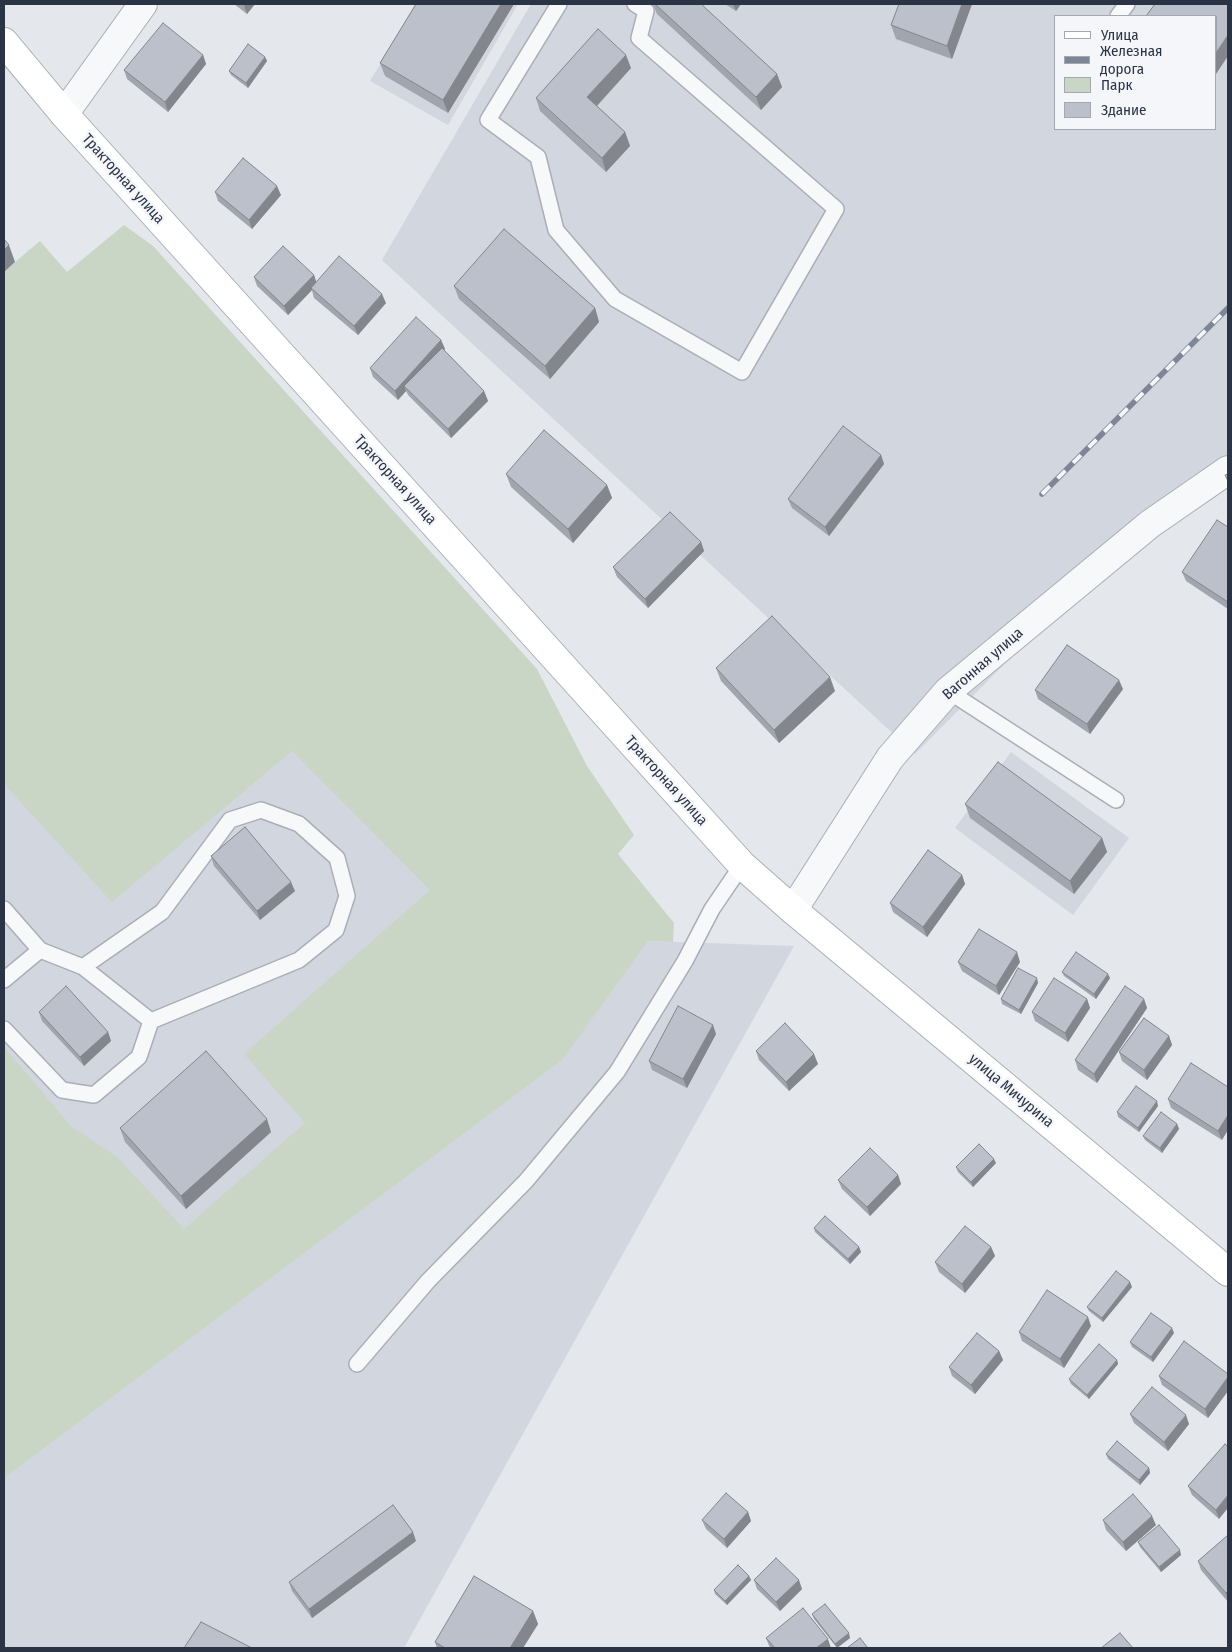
<!DOCTYPE html>
<meta charset="utf-8">
<style>
body{margin:0}
#map{position:relative;width:1232px;height:1652px;overflow:hidden;background:#e4e7ec;font-family:"Fira Sans Condensed",sans-serif}
canvas{display:block}
.frame{position:absolute;inset:0;border:5px solid #2b3445;pointer-events:none}
.legend{position:absolute;left:1054px;top:15px;width:162px;height:115px;box-sizing:border-box;background:#f4f6f9;border:1px solid #a4a8b1;margin:0;padding:6px 9px;list-style:none;font-size:15px;color:#2b3445}
.legend li{display:flex;align-items:center;gap:10px;height:25px}
.legend b{width:25px;border:1px solid #a4a8b1}
</style>
<div id="map">
<canvas width="1232" height="1652"></canvas>
<div class="frame"></div>
<ul class="legend">
<li><b style="height:6px;background:#fff"></b>Улица</li>
<li><b style="height:6px;background:#7d8696"></b>Железная дорога</li>
<li><b style="height:14px;background:#c9d6c5"></b>Парк</li>
<li><b style="height:14px;background:#bbc0ca"></b>Здание</li>
</ul>
</div>
<script>
const context = document.querySelector('canvas').getContext('2d');
context.lineJoin = 'round';
function fillPath(path, color) { context.fillStyle = color; context.fill(path, 'evenodd'); }
const shape = rows => new Path2D(rows.map(r => 'M' + r).join(''));
function strokePath(path, color, width, dash) { context.strokeStyle = color; context.lineWidth = width; context.lineCap = dash ? 'butt' : 'round'; context.setLineDash(dash || []); context.stroke(path); }
function drawText(font, color, halo, rows, align = 'center') {
  context.font = font + ' "Fira Sans Condensed",sans-serif'; context.lineWidth = 5; context.setLineDash([]); context.textBaseline = 'middle'; context.strokeStyle = halo; context.fillStyle = color; for (const [text, x, y, turn = 0] of rows) {
    context.save(); context.translate(x, y); context.rotate((+turn || 0) * Math.PI / 180); context.textAlign = isNaN(turn) ? turn : align; if (halo) context.strokeText(text, 0, 0); context.fillText(text, 0, 0); context.restore();
  }
}
fillPath(shape([
 [416,4,518,4,448,125,370,81],
 [531,4,1228,4,1228,465,1150,518,915,754,382,260],
 [1056,16,1216,16,1216,129,1056,129],
 [30,249,648,941,794,946,404,1648,4,1648,4,272],
 [1011,752,1129,838,1073,915,955,828]
]), '#d2d6de');
fillPath(shape([
 [124,225,153,246,537,669,587,766,634,835,618,854,674,923,673,942,648,941,562,1060,4,1478,4,1047,71,1126,117,1157,184,1229,305,1123,244,1054,430,890,292,751,112,902,4,784,4,272,40,241,67,272]
]), '#c9d6c5');
const lane = shape([
 [559,4,488,120,538,157,556,230,615,299,742,372,836,209,639,38,646,11,635,4],
 [1118,16,1127,4],
 [948,691,1116,800],
 [4,909,40,950],
 [83,967,151,1021],
 [4,980,40,950,83,967,162,912,230,820,261,810,299,824,337,858,347,896,336,930,299,960,151,1021,139,1057,94,1095,62,1090,4,1029],
 [357,1364,428,1281,526,1181,617,1072,685,961,712,909,742,865]
]);
const street = shape([
 [64,114,143,4],
 [793,910,890,758,948,691,1150,524,1228,470]
]);
const secondary = shape([
 [4,42,64,114,742,865,793,910,1228,1272]
]);
strokePath(lane, '#a9aeb7', 18);
strokePath(street, '#a9aeb7', 30);
strokePath(secondary, '#a9aeb7', 30);
strokePath(lane, '#f7f8fa', 15);
strokePath(street, '#f7f8fa', 28);
strokePath(secondary, '#fff', 28);
const rail = shape([
 [1042,494,1228,308]
]);
strokePath(rail, '#7d8696', 5.5);
strokePath(rail, '#f4f6f9', 4, [11]);
fillPath(shape([
 [234,4,255,4,247,14],
 [416,4,514,4,448,113,385,76,380,63],
 [653,4,701,4,782,87,761,110,657,14],
 [725,4,741,4,736,11],
 [972,4,952,59,896,39,891,25],
 [203,55,206,64,168,112,127,79,124,70],
 [265,57,267,61,248,88,231,75,229,71],
 [631,68,597,106,625,132,630,146,606,172,540,111,536,98],
 [215,192,281,195,252,229,218,201],
 [314,275,316,282,386,303,358,335,314,298,312,290,288,315,257,286,254,277],
 [454,286,595,308,599,322,550,379,459,299],
 [441,340,445,349,444,350,484,391,488,401,451,438,408,395,406,391,398,400,373,377,370,368],
 [881,455,884,464,829,536,792,508,788,499],
 [506,474,607,485,612,498,573,543,511,487],
 [1228,527,1228,609,1186,581,1182,572],
 [701,542,704,551,648,608,617,577,613,567],
 [716,668,835,691,779,743,721,681],
 [1123,689,1090,734,1038,699,1035,690],
 [965,804,1102,838,1107,852,1074,894,970,818],
 [211,856,295,891,260,920,214,866],
 [962,875,965,884,927,937,893,912,890,903],
 [958,962,1020,962,999,995,962,971],
 [1062,972,1110,978,1096,999,1064,976],
 [1038,983,1021,1014,1002,1004,1001,999],
 [1087,999,1090,1008,1068,1042,1035,1021,1032,1012],
 [1144,999,1147,1008,1097,1083,1078,1070,1075,1060],
 [39,1012,108,1032,111,1041,84,1066,42,1021],
 [716,1034,687,1088,652,1070,649,1061],
 [1169,1036,1172,1045,1147,1080,1122,1061,1119,1052],
 [756,1051,818,1064,789,1091,759,1060],
 [1228,1087,1222,1140,1171,1108,1168,1099],
 [1158,1106,1139,1132,1118,1117,1117,1112],
 [1177,1124,1179,1129,1162,1153,1145,1140,1143,1136],
 [120,1128,271,1132,186,1209,125,1142],
 [996,1163,973,1187,958,1172,956,1167],
 [898,1175,901,1184,870,1216,842,1189,838,1180],
 [814,1228,859,1247,861,1252,850,1264,815,1232],
 [991,1247,995,1256,965,1293,939,1272,935,1262],
 [1132,1287,1103,1322,1089,1311,1087,1307],
 [1091,1326,1064,1368,1022,1341,1019,1332],
 [1174,1333,1153,1362,1132,1347,1130,1342],
 [999,1351,1003,1360,975,1394,952,1376,949,1367],
 [1117,1360,1118,1364,1089,1399,1071,1384,1069,1379],
 [1228,1374,1228,1391,1208,1418,1162,1385,1159,1376],
 [1130,1414,1189,1424,1168,1451,1134,1423],
 [1225,1444,1219,1519,1192,1495,1188,1486],
 [1106,1454,1149,1468,1150,1473,1140,1485,1108,1459],
 [748,1512,751,1521,727,1548,706,1529,702,1520],
 [1103,1520,1156,1525,1126,1551,1106,1530],
 [1228,1535,1228,1602,1201,1570,1198,1561],
 [416,1541,312,1618,292,1591,289,1582],
 [1138,1542,1181,1555,1161,1572,1140,1547],
 [749,1576,751,1580,727,1605,715,1594,714,1590],
 [754,1580,802,1589,780,1611,757,1589],
 [533,1611,538,1624,523,1648,437,1648,435,1642],
 [812,1614,850,1638,837,1648,814,1619],
 [766,1638,831,1648,770,1648]
]), '#a1a5ae');
fillPath(shape([
 [245,4,255,4,247,14,244,5],
 [501,4,514,4,448,113,443,100],
 [733,4,741,4,736,11],
 [962,4,972,4,952,59,947,46],
 [1228,35,1228,56,1216,74,1216,53],
 [203,55,206,64,168,112,165,102],
 [626,55,631,68,592,111,587,97],
 [265,57,267,61,248,88,246,83],
 [777,74,782,87,761,110,756,97],
 [625,132,630,146,606,172,602,158],
 [277,186,281,195,252,229,249,220],
 [9,245,15,262,4,272,4,250],
 [314,275,317,284,311,288,312,290,288,315,284,306],
 [382,294,386,303,358,335,354,326],
 [595,308,599,322,550,379,545,366],
 [441,340,445,349,408,389,404,386,406,391,398,400,395,391],
 [484,391,488,401,451,438,448,429],
 [881,455,884,464,829,536,825,527],
 [607,485,612,498,573,543,568,529],
 [701,542,704,551,648,608,645,599],
 [830,677,835,691,779,743,774,730],
 [1119,680,1123,689,1090,734,1087,724],
 [1102,838,1107,852,1074,894,1070,881],
 [962,875,965,884,927,937,923,927],
 [291,882,295,891,260,920,257,911],
 [1017,952,1020,962,999,995,996,986],
 [1108,974,1110,978,1096,999,1094,994],
 [1037,978,1038,983,1021,1014,1019,1010],
 [1087,999,1090,1008,1068,1042,1065,1033],
 [1144,999,1147,1008,1097,1083,1094,1074],
 [713,1025,716,1034,687,1088,683,1079],
 [108,1032,111,1041,84,1066,80,1057],
 [1169,1036,1172,1045,1147,1080,1144,1070],
 [814,1054,818,1064,789,1091,786,1082],
 [1157,1101,1158,1106,1139,1132,1138,1128],
 [1228,1115,1228,1130,1222,1140,1218,1131],
 [267,1119,271,1132,186,1209,181,1196],
 [1177,1124,1179,1129,1162,1153,1160,1148],
 [994,1159,996,1163,973,1187,971,1182],
 [898,1175,901,1184,870,1216,867,1207],
 [859,1247,861,1252,850,1264,848,1259],
 [991,1247,995,1256,965,1293,962,1284],
 [1130,1282,1132,1287,1103,1322,1102,1318],
 [1088,1317,1091,1326,1064,1368,1060,1359],
 [1172,1328,1174,1333,1153,1362,1151,1357],
 [999,1351,1003,1360,975,1394,971,1385],
 [1117,1360,1118,1364,1089,1399,1087,1395],
 [1228,1377,1228,1391,1208,1418,1205,1409],
 [1186,1415,1189,1424,1168,1451,1164,1442],
 [1149,1468,1150,1473,1140,1485,1139,1480],
 [1228,1495,1228,1508,1219,1519,1216,1510],
 [748,1512,751,1521,727,1548,724,1539],
 [1152,1516,1156,1525,1126,1551,1123,1542],
 [413,1532,416,1541,312,1618,309,1609],
 [1180,1550,1181,1555,1161,1572,1159,1567],
 [749,1576,751,1580,727,1605,725,1601],
 [799,1580,802,1589,780,1611,776,1602],
 [1228,1591,1228,1601,1226,1593],
 [533,1611,538,1624,523,1648,510,1648],
 [849,1633,850,1638,837,1648,835,1644],
 [828,1639,831,1648,816,1648]
]), '#83868d');
const building = shape([
 [416,4,501,4,443,100,380,63,416,4],
 [655,4,701,4,777,74,756,97,655,4],
 [899,4,962,4,947,46,891,25,899,4],
 [1155,4,1228,4,1228,35,1216,53,1216,16,1146,16,1155,4],
 [163,23,203,55,165,102,124,70,163,23],
 [598,29,626,55,587,97,625,132,602,158,536,98,598,29],
 [248,44,265,57,246,83,229,71,248,44],
 [243,158,277,186,249,220,215,192,243,158],
 [504,229,595,308,545,366,454,286,504,229],
 [4,239,9,245,4,250,4,239],
 [283,246,314,275,284,306,254,277,283,246],
 [339,256,382,294,354,326,311,288,339,256],
 [416,317,441,340,395,391,370,368,416,317],
 [442,348,484,391,448,429,404,386,442,348],
 [843,426,881,455,825,527,788,499,843,426],
 [544,430,607,485,568,529,506,474,544,430],
 [1228,474,1228,481,1225,475,1228,474],
 [670,512,701,542,645,599,613,567,670,512],
 [1217,520,1228,527,1228,602,1182,572,1217,520],
 [772,616,830,677,774,730,716,668,772,616],
 [1067,645,1119,680,1087,724,1035,690,1067,645],
 [998,762,1102,838,1070,881,965,804,998,762],
 [245,827,291,882,257,911,211,856,245,827],
 [928,850,962,875,923,927,890,903,928,850],
 [979,929,1017,952,996,986,958,962,979,929],
 [1076,952,1108,974,1094,994,1062,972,1076,952],
 [1018,968,1037,978,1019,1010,1001,999,1018,968],
 [1054,978,1087,999,1065,1033,1032,1012,1054,978],
 [66,986,108,1032,80,1057,39,1012,66,986],
 [1125,986,1144,999,1094,1074,1075,1060,1125,986],
 [678,1006,713,1025,683,1079,649,1061,678,1006],
 [1144,1018,1169,1036,1144,1070,1119,1052,1144,1018],
 [785,1023,814,1054,786,1082,756,1051,785,1023],
 [206,1051,267,1119,181,1196,120,1128,206,1051],
 [1191,1063,1228,1087,1228,1115,1218,1131,1168,1099,1191,1063],
 [1136,1086,1157,1101,1138,1128,1117,1112,1136,1086],
 [1161,1112,1177,1124,1160,1148,1143,1136,1161,1112],
 [979,1144,994,1159,971,1182,956,1167,979,1144],
 [870,1148,898,1175,867,1207,838,1180,870,1148],
 [825,1216,859,1247,848,1259,814,1228,825,1216],
 [965,1226,991,1247,962,1284,935,1262,965,1226],
 [1116,1271,1130,1282,1102,1318,1087,1307,1116,1271],
 [1047,1290,1088,1317,1060,1359,1019,1332,1047,1290],
 [1151,1313,1172,1328,1151,1357,1130,1342,1151,1313],
 [977,1333,999,1351,971,1385,949,1367,977,1333],
 [1184,1341,1228,1374,1228,1377,1205,1409,1159,1376,1184,1341],
 [1099,1344,1117,1360,1087,1395,1069,1379,1099,1344],
 [1152,1387,1186,1415,1164,1442,1130,1414,1152,1387],
 [1117,1441,1149,1468,1139,1480,1106,1454,1117,1441],
 [1225,1444,1228,1447,1228,1495,1216,1510,1188,1486,1225,1444],
 [726,1493,748,1512,724,1539,702,1520,726,1493],
 [1133,1494,1152,1516,1123,1542,1103,1520,1133,1494],
 [393,1505,413,1532,309,1609,289,1582,393,1505],
 [1159,1525,1180,1550,1159,1567,1138,1542,1159,1525],
 [1228,1535,1228,1591,1226,1593,1198,1561,1228,1535],
 [776,1558,799,1580,776,1602,754,1580,776,1558],
 [738,1565,749,1576,725,1601,714,1590,738,1565],
 [474,1576,533,1611,510,1648,445,1648,435,1642,474,1576],
 [825,1604,849,1633,835,1644,812,1614,825,1604],
 [803,1608,828,1639,816,1648,775,1648,766,1638,803,1608],
 [201,1622,252,1648,184,1648,201,1622],
 [1120,1633,1133,1648,1101,1648,1120,1633],
 [860,1638,868,1648,847,1648,860,1638]
]);
fillPath(building, '#bbc0ca');
strokePath(building, '#83868d', 1);
drawText('15px', '#2b3445', '#f4f6f9', [
 ["Тракторная улица",123,179,48],
 ["Тракторная улица",395,480,48],
 ["Вагонная улица",983,664,-41],
 ["Тракторная улица",666,781,48],
 ["улица Мичурина",1011,1091,40]
]);
</script>
